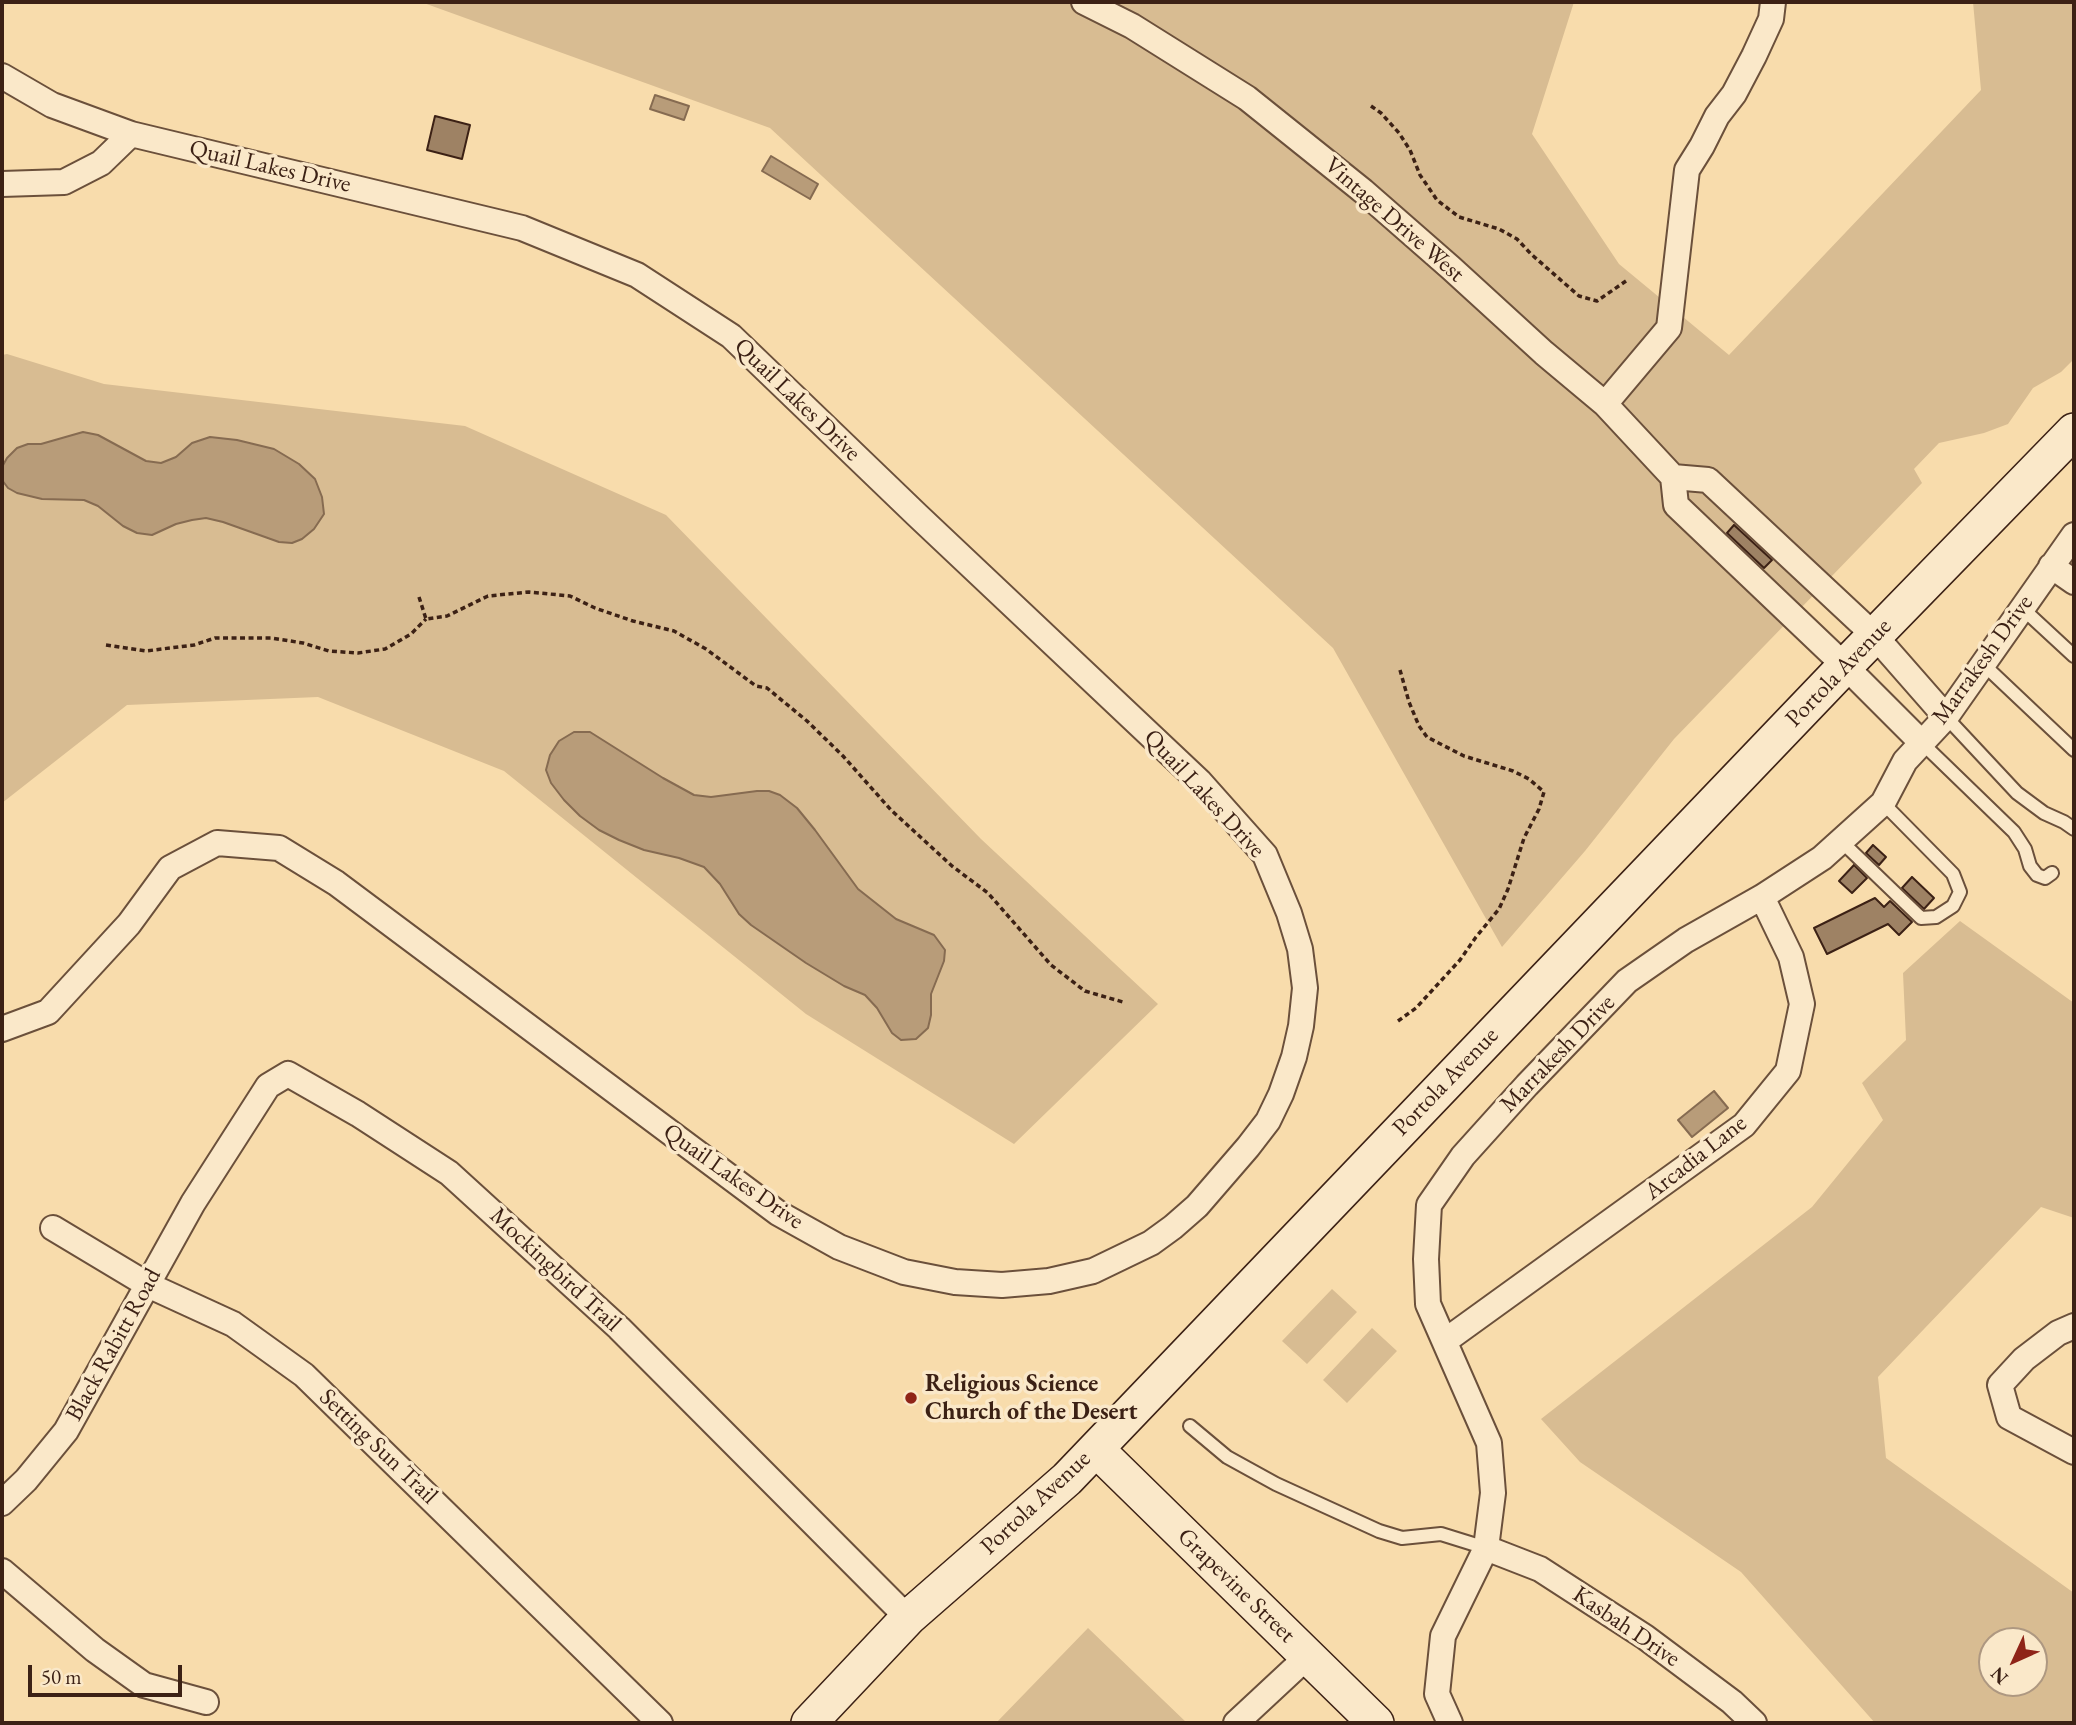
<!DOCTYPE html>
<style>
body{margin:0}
#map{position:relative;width:2076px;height:1725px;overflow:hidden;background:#f8dcac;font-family:"EB Garamond",serif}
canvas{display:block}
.frame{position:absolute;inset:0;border:4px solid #3c2115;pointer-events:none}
.north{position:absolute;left:1978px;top:1627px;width:70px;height:70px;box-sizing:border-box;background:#fae8c9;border:2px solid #ae9881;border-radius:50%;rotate:225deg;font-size:19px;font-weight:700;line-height:28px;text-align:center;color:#3c2115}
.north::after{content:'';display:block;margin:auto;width:24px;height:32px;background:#8f2418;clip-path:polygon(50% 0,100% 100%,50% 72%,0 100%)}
.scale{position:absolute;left:28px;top:1665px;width:154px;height:32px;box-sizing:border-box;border:4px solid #3c2115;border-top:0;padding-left:9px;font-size:21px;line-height:24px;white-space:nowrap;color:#3c2115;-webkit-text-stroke:5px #fae8c9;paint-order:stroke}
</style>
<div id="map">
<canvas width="2076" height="1725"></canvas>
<div class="frame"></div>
<div class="north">N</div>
<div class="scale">50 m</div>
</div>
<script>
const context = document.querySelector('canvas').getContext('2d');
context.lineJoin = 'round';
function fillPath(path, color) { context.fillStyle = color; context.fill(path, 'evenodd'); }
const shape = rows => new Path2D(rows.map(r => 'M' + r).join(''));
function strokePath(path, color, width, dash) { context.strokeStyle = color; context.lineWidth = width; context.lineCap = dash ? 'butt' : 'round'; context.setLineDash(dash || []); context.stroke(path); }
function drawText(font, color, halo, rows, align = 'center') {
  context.font = font + ' "EB Garamond",serif'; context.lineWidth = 7; context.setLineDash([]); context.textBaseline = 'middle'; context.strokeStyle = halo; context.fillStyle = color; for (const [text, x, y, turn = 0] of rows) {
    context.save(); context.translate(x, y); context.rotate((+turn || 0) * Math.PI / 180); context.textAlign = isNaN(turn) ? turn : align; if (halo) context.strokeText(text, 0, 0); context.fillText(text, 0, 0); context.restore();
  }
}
fillPath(shape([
 [421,2,1574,2,1532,134,1619,264,1729,355,1981,90,1973,2,2074,2,2074,359,2061,372,2033,388,2008,424,1984,433,1939,443,1914,469,1922,483,1674,739,1585,851,1502,947,1333,648,770,128],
 [7,354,104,384,465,426,666,515,981,839,1158,1004,1014,1144,806,1014,504,771,318,697,127,705,2,803,2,355],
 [1960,921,2074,1003,2074,1218,2041,1207,1878,1377,1886,1458,2074,1593,2074,1723,1875,1723,1741,1572,1580,1462,1541,1419,1812,1207,1883,1120,1862,1083,1906,1040,1903,973],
 [2034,1641,2034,1683,1992,1683,1992,1641],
 [1332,1289,1357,1312,1307,1364,1282,1341],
 [1372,1328,1397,1351,1347,1403,1323,1380],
 [1088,1628,1187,1723,996,1723]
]), '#d8bc92');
const water = shape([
 [655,95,689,106,684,120,650,109,655,95],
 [771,156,818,184,810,199,762,171,771,156],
 [83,432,98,435,146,461,161,463,176,457,192,443,210,437,237,440,274,449,299,464,315,479,322,497,324,514,314,529,302,539,292,543,279,542,223,522,206,518,192,520,176,524,152,535,137,533,123,526,98,506,84,500,42,499,17,493,8,488,2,480,2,467,7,458,17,448,28,444,41,444,83,432],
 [574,732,590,732,663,778,694,795,711,797,757,791,769,791,780,795,797,808,815,830,858,889,896,919,934,935,945,950,944,961,931,994,931,1015,928,1028,916,1039,901,1040,892,1033,877,1008,865,995,844,986,806,963,751,925,739,914,720,884,704,867,679,858,644,850,619,840,599,830,580,816,564,800,551,783,546,770,550,755,559,741,574,732],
 [1714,1091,1728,1108,1692,1137,1678,1120,1714,1091]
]);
fillPath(water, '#b89c79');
strokePath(water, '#866b51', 2);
const building = shape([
 [435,116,470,125,462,159,427,150,435,116],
 [1734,525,1772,560,1764,568,1727,533,1734,525],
 [1873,845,1886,857,1879,865,1866,853,1873,845],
 [1854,865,1867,878,1852,893,1839,881,1854,865],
 [1912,877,1934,898,1924,909,1902,888,1912,877],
 [1875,898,1884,907,1890,901,1912,922,1899,935,1888,924,1827,954,1814,928,1875,898]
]);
fillPath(building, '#9e8264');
strokePath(building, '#3c2115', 2);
const lane = shape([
 [2022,608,2074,656],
 [1983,664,2074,750],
 [1946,717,2017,793,2044,813,2064,822,2074,829],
 [1921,742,2014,832,2025,849,2030,866,2037,875,2045,878,2052,873],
 [1841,841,1921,918,1936,917,1953,906,1960,892,1953,874,1883,803],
 [1190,1426,1227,1457,1276,1484,1379,1531,1402,1538,1441,1534,1486,1548]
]);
const street = shape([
 [1084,2,1132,26,1247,98,1363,191,1451,268,1544,353,1605,404,1673,477,1676,505,1845,666,1921,742],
 [2,76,52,105,131,134,522,228,637,275,731,336,917,515,1200,782,1265,855,1289,913,1300,949,1305,988,1301,1026,1294,1057,1281,1094,1268,1121,1248,1147,1197,1206,1173,1227,1151,1243,1093,1271,1049,1281,1002,1285,955,1282,904,1272,839,1247,778,1213,336,883,279,848,217,843,170,868,129,924,48,1012,2,1029],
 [2,184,64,182,101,163,131,134],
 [1605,404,1669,328,1687,170,1702,146,1717,116,1734,94,1754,56,1771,19,1773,2],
 [1673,477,1708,480,1875,636,1946,717],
 [2051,566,2074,582],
 [53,1228,148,1285,233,1324,304,1375,660,1723],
 [2074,1326,2058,1333,2024,1359,2000,1385,2009,1417,2074,1452],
 [1445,1341,1744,1125,1788,1071,1802,1004,1791,957,1762,897],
 [2,1503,26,1480,66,1431,193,1203,268,1086,288,1074,358,1114,449,1173,619,1328,896,1606,909,1617],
 [1486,1548,1540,1569,1645,1637,1732,1702,1754,1723],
 [2,1571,95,1650,144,1685,206,1702],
 [1236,1723,1308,1656],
 [1450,1723,1437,1694,1443,1636,1486,1548,1493,1493,1489,1443,1428,1304,1426,1259,1429,1205,1463,1156,1527,1085,1627,981,1686,940,1762,897,1822,858,1883,803,1905,761,1946,717,2074,535]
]);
const secondary = shape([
 [1096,1449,1376,1723],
 [809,1723,909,1617,1067,1479,1845,666,2074,431]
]);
strokePath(lane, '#6b503b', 16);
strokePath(street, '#6b503b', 28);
strokePath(secondary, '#3c2115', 38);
strokePath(shape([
 [1371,106,1381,113,1399,133,1410,150,1420,175,1437,200,1459,217,1499,229,1517,239,1531,254,1579,296,1597,301,1626,281],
 [419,597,426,619,447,616,488,596,529,592,570,596,595,608,633,621,674,631,706,649,756,686,767,688,807,721,843,756,891,810,952,866,988,893,1051,965,1085,991,1123,1002],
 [106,645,146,651,194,645,215,638,271,638,303,643,329,651,358,653,385,649,411,634,426,619],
 [1398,1021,1416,1008,1460,960,1476,937,1499,909,1508,889,1524,838,1539,809,1544,792,1529,779,1513,771,1464,756,1427,737,1419,726,1409,702,1400,670]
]), '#3c2115', 3.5, [5, 3.5]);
strokePath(lane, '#fae8c9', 12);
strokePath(street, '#fae8c9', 24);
strokePath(secondary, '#fae8c9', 35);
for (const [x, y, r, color] of [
 [911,1398,7,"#8f2418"]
]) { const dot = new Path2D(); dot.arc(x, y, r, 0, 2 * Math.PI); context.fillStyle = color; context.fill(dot); strokePath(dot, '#fae8c9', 2.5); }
drawText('24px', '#3c2115', '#fae8c9', [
 ["Quail Lakes Drive",270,167,13],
 ["Vintage Drive West",1394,220,41],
 ["Quail Lakes Drive",797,400,44],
 ["Marrakesh Drive",1983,660,-54],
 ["Portola Avenue",1839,673,-46],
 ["Quail Lakes Drive",1204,794,47],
 ["Marrakesh Drive",1558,1054,-46],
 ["Portola Avenue",1446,1082,-46],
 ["Arcadia Lane",1696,1158,-38],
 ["Quail Lakes Drive",733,1177,35],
 ["Mockingbird Trail",555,1270,43],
 ["Black Rabitt Road",114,1345,-61],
 ["Setting Sun Trail",378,1447,44],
 ["Portola Avenue",1036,1503,-43],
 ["Grapevine Street",1236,1586,44],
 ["Kasbah Drive",1626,1627,34]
]);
drawText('bold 24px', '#3c2115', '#fae8c9', [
 ["Religious Science",925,1384],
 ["Church of the Desert",925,1412]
], 'left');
</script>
